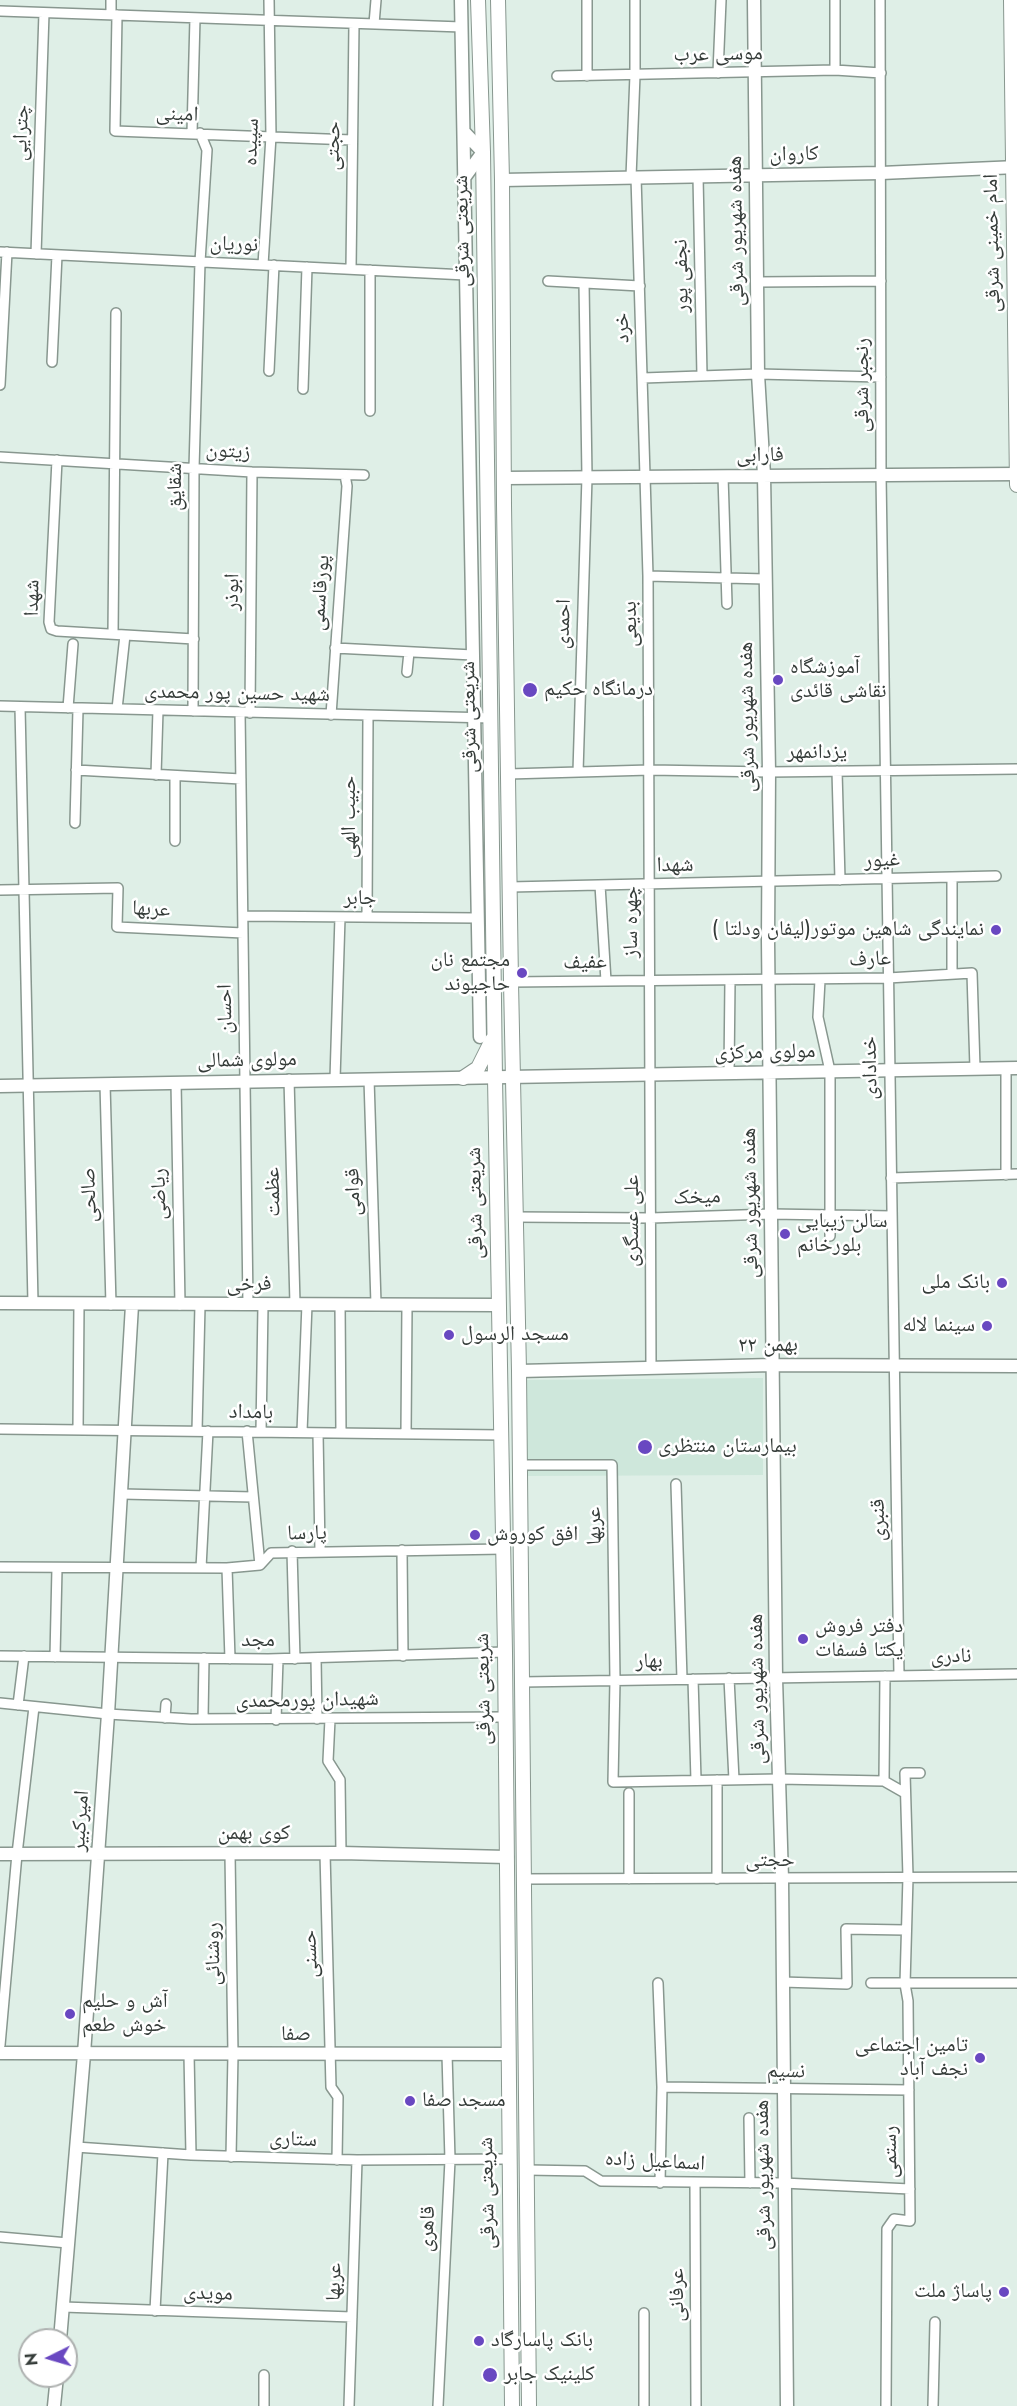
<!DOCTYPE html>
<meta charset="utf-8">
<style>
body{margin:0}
#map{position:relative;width:1017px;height:2406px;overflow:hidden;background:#dfefe7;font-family:Jost,sans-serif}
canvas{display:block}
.north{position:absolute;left:18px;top:2328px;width:60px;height:60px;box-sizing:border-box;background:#fff;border:2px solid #aeb1b0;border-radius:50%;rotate:265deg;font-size:16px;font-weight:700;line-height:24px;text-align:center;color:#353c39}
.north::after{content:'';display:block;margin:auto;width:21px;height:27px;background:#6948c1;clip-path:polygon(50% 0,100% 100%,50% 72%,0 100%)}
</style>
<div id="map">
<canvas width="1017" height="2406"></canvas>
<div class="north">N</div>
</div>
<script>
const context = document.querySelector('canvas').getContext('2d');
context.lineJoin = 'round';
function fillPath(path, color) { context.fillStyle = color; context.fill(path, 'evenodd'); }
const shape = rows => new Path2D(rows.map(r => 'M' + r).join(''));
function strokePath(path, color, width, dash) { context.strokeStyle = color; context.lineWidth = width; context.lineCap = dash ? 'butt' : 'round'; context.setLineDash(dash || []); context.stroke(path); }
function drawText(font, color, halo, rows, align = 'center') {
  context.font = font + ' Jost,"Noto Naskh Arabic",sans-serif'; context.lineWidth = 5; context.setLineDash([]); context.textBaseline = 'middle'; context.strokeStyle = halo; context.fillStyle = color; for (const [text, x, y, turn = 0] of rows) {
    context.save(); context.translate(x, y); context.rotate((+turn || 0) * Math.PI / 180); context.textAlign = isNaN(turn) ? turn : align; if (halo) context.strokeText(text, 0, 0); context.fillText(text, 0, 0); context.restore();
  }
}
fillPath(shape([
 [763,1378,763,1475,526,1476,525,1380]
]), '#cee7db');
const minor = shape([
 [111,0,111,15],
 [835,0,835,70],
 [880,0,881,475,899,1675],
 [0,11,462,27],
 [117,15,115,131,352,140],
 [374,24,376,0],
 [718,73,721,0],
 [557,76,835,70,881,73],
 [587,76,587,0],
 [192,133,195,18],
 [698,176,702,376],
 [631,177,635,75,635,0],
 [636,177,648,576,651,1368],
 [0,252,466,275],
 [36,254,44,13],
 [263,265,271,136,269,0],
 [351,269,354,24],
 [548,281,640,286],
 [757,282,881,281],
 [52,362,57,255],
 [269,371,274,265],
 [643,378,758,374,881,377],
 [0,385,7,252],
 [303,389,307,267],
 [370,411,370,270],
 [0,457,252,472,364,475],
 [57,460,49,622,51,629,57,631,194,639],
 [723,476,727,604],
 [648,576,766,579],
 [113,634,116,313],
 [335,648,473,655],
 [407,672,409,652],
 [0,706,491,718],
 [20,707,33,1303],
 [68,708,73,644],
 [117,709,125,635],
 [193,711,194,468,200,262,207,150,200,133],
 [240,712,248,1305],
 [250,713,252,472],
 [331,715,347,486,345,475],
 [76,770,241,779],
 [837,771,840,880],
 [578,772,587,477,584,283],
 [508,774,650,770,769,772,1017,769],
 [156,775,158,710],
 [75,823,78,709],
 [175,841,175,776],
 [952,877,952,974],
 [600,885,606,981],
 [510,887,996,876],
 [0,890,118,888,117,927,243,933],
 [243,916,477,918],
 [367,917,368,716],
 [820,980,818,1017,830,1071,830,1236],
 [511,982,888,978,972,973,975,1068],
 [729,1073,730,980],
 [289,1079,295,1304],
 [335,1079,340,917],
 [369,1079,376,1304],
 [176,1082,180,1305],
 [105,1084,111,1305],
 [1006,1175,1006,1068],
 [891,1178,1017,1174],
 [515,1217,651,1218,771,1214,892,1216],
 [340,1304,341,1433],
 [0,1429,501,1435],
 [78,1430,79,1304],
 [197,1431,200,1305],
 [247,1431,260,1565],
 [261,1432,263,1305],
 [302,1432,307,1304],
 [318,1433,320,1551],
 [406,1434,407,1305],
 [520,1465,612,1465,615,1680,613,1782,779,1779,884,1781,905,1793],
 [676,1484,682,1679],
 [122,1494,253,1497],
 [402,1550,403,1656],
 [292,1551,295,1659],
 [0,1567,227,1568,260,1565,271,1553,503,1549],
 [201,1568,208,1431],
 [227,1568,230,1659],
 [0,1656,268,1659,505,1652],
 [55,1657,57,1568],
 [316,1658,317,1719],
 [729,1678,734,1780],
 [693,1679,696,1780],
 [522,1682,1017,1674],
 [0,1703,108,1714,191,1719,505,1717],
 [18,1705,24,1656],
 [165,1718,166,1704],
 [203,1719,204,1658],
 [330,1719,328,1761,340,1780,341,1853],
 [276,1720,278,1659],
 [717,1780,717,1879],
 [884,1781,885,1676],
 [325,1853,331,2087,338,2097,337,2160],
 [230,1854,233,2054,231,2157],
 [523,1879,1017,1877],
 [629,1879,629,1793],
 [782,1982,847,1984,846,1929,905,1930],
 [658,1983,662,2087,660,2183],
 [871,1983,1017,1983],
 [0,2045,17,1854,34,1707],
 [189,2054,191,2155],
 [662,2087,909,2090],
 [749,2118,750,2183],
 [76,2147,191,2155,357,2160,508,2159],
 [527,2170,585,2171,601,2181,783,2183,910,2189],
 [695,2183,696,2406],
 [0,2237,68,2243],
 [63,2307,352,2317],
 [155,2311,163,2153],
 [644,2313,644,2406],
 [264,2406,264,2375],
 [349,2406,357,2160],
 [438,2406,450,2160,447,2054],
 [886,2406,887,2229,894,2219,910,2221,908,2001,905,1984,908,1877,905,1773,920,1773],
 [933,2406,935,2322]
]);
const tertiary = shape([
 [461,0,480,1037],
 [754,0,758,374,764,475,769,772,768,940,776,1678,782,1879,787,2406],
 [464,132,483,152,464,178],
 [502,180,881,173,1017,167],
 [504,478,1017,474],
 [0,1086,1017,1068],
 [0,1303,498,1305],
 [519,1371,773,1365,1017,1366],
 [0,1854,341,1853,507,1857],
 [0,2053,508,2054],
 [60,2340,84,2054,108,1714,132,1305],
 [54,2406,57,2376]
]);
const secondary = shape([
 [478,0,483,152,495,1078,505,1652,512,2406],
 [498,0,502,180,504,505,511,982,519,1371,529,2406],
 [1011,0,1017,485],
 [463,1078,478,1068,492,1040]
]);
strokePath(minor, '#88978f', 12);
strokePath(tertiary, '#88978f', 15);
strokePath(secondary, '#88978f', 16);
strokePath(minor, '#fff', 9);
strokePath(tertiary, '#fff', 12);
strokePath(secondary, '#fff', 14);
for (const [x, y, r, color] of [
 [778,680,6,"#6948c1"],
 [530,690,8,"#6948c1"],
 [996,930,6,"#6948c1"],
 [522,973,6,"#6948c1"],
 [785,1234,6,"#6948c1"],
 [1002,1283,6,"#6948c1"],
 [987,1326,6,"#6948c1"],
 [449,1335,6,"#6948c1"],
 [645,1447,8,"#6948c1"],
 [475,1535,6,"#6948c1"],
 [803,1639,6,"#6948c1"],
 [70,2014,6,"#6948c1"],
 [980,2058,6,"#6948c1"],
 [410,2101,6,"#6948c1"],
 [1004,2292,6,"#6948c1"],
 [479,2341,6,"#6948c1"],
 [490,2375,8,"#6948c1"]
]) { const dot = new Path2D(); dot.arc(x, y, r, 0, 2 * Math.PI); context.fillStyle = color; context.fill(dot); strokePath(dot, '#fff', 2); }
drawText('21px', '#353c39', '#fff', [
 ["موسی عرب",718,55,-1],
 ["امینی",177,115,2],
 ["چترایی",22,133,-88],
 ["سپیده",252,142,-88],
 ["حجتی",334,146,-89],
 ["کاروان",794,155,-1],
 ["شریعتی شرقی",463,231,-91],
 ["هفده شهریور شرقی",737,231,-91],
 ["امام خمینی شرقی",993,243,-91],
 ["نوریان",234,245,2],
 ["نجفی پور",682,276,-91],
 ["خرد",623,328,-92],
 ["رنجبر شرقی",863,385,-90],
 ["زیتون",228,452,3],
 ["فارابی",760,456,-1],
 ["شقایق",176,487,-90],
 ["ابوذر",233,592,-89],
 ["پورقاسمی",321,593,-86],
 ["شهدا",33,598,-89],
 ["احمدی",564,624,-88],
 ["بدیعی",631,624,-91],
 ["شهید حسین پور محمدی",237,694,1],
 ["شریعتی شرقی",470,717,-91],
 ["هفده شهریور شرقی",748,717,-91],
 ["یزدانمهر",817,753],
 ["حبیب الهی",350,817,-90],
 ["غیور",882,861,-2],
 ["شهدا",675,866,-1],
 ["جابر",360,899],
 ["عربها",151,910,3],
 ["چهره ساز",632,922,-90],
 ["عارف",870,960,-2],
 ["عفیف",585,963,-1],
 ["احسان",226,1009,-91],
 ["مولوی مرکزی",765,1053,-1],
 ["مولوی شمالی",247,1061,-1],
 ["خدادادی",871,1068,-91],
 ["عظمت",274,1192,-91],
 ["قوامی",354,1192,-92],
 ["ریاضی",160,1194,-91],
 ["صالحی",90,1195,-92],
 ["میخک",697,1198,-2],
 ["شریعتی شرقی",476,1203,-91],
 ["هفده شهریور شرقی",751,1203,-91],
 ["علی عسگری",633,1221,-90],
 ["فرخی",249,1285,-1],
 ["۲۲ بهمن",768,1346,-1],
 ["بامداد",251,1413,1],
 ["قنبری",879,1520,-91],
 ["عربها",595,1526,-91],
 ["پارسا",307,1534,-1],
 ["مجد",258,1641],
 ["نادری",951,1657,-1],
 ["بهار",649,1662,-1],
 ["شریعتی شرقی",484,1689,-91],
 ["هفده شهریور شرقی",758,1689,-91],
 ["شهیدان پورمحمدی",307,1701,-1],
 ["امیرکبیر",81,1821,-86],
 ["کوی بهمن",254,1834],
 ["حجتی",770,1861],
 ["روشنائی",214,1954,-91],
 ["حسنی",311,1954,-92],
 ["صفا",296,2035],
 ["نسیم",786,2072,1],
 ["ستاری",293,2140,2],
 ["رستمی",891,2152,-91],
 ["اسماعیل زاده",655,2162,3],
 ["هفده شهریور شرقی",764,2175,-91],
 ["شریعتی شرقی",488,2193,-91],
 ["قاهری",428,2229,-87],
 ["عربها",335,2282,-88],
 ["مویدی",208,2294,2],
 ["عرفانی",678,2295,-90]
]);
drawText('21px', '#353c39', '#fff', [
 ["آموزشگاه",790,668],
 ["نقاشی قائدی",790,692],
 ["درمانگاه حکیم",544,690],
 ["نمایندگی شاهین موتور(لیفان ودلتا )",984,930,"right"],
 ["مجتمع نان",510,961,"right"],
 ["حاجیوند",510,985,"right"],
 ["سالن زیبایی",797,1222],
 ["بلورخانم",797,1246],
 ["بانک ملی",990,1283,"right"],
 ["سینما لاله",975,1326,"right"],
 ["مسجد الرسول",461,1335],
 ["بیمارستان منتظری",658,1447],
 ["افق کوروش",487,1535],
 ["دفتر فروش",815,1627],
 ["یکتا فسفات",815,1651],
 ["آش و حلیم",82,2002],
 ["خوش طعم",82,2026],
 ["تامین اجتماعی",968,2046,"right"],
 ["نجف آباد",968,2070,"right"],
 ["مسجد صفا",422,2101],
 ["پاساژ ملت",992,2292,"right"],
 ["بانک پاسارگاد",491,2341],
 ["کلینیک جابر",504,2375]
], 'left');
</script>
